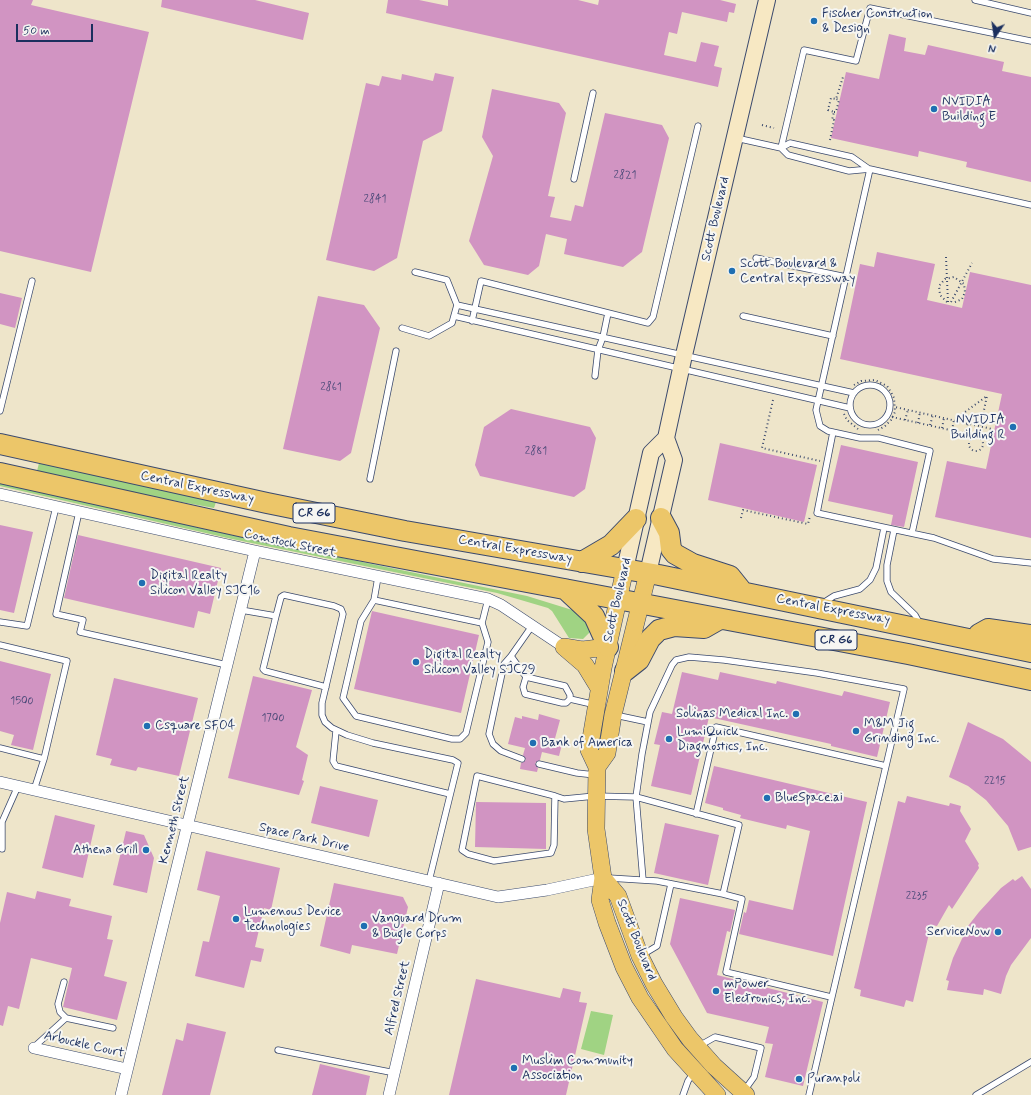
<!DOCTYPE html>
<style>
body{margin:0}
#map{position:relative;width:1031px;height:1095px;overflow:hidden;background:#eee5ca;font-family:Mynerve,sans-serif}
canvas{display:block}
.north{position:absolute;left:975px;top:16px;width:40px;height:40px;-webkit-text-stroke:3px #f6f6f2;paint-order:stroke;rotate:193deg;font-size:11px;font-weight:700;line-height:16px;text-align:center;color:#1b2f5e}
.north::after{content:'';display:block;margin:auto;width:14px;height:18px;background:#1b2f5e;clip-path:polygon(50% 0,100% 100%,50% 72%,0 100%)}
.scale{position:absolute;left:16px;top:24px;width:77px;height:18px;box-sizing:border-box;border:2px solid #1b2f5e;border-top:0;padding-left:5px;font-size:12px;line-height:14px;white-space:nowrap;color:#1b2f5e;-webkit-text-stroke:3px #f6f6f2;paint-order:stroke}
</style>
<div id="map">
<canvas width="1031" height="1095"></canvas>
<div class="north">N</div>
<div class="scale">50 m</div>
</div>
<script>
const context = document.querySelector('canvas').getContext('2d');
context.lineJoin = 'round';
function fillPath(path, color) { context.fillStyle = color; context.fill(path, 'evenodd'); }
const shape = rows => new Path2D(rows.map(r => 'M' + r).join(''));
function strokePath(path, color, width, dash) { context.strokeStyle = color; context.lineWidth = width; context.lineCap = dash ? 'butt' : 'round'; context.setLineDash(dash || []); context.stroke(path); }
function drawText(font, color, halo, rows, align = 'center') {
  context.font = font + ' Mynerve,sans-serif'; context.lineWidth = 4; context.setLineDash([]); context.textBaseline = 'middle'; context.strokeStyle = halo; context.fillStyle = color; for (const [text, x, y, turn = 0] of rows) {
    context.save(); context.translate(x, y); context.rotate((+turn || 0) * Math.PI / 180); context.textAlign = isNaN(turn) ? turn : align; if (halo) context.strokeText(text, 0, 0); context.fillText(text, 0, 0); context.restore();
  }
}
fillPath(shape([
 [39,463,127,482,216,502,214,508,143,495,37,471],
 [0,483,231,535,527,596,582,613,590,628,590,632,583,639,569,638,552,611,548,608,497,593,232,539,13,489,0,486],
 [591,1011,613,1015,604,1055,581,1049]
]), '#a0d383');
fillPath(shape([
 [0,0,33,0,31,5,149,32,91,272,0,251],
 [162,0,255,0,309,13,303,40,161,7],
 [388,0,419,0,448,6,448,0,578,0,598,5,599,0,720,0,736,4,734,13,729,12,727,22,682,12,677,34,669,32,664,55,696,62,701,42,719,46,714,66,722,68,718,87,386,13],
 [889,34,906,38,904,51,925,55,928,45,1004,62,1002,71,1031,77,1031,182,966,167,967,162,919,151,918,157,831,138,846,72,879,79],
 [435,73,454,77,442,131,423,141,397,258,374,271,326,260,366,83,379,86,382,76,401,80,402,74,433,81],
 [492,89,559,103,566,113,548,196,555,197,550,217,571,221,575,205,583,207,605,113,662,125,669,138,642,252,623,267,564,254,567,239,546,234,539,266,528,275,484,265,469,241,493,156,482,137],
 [877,252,935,264,927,300,962,308,970,272,1031,285,1031,538,935,517,947,461,986,469,1002,394,840,359,860,264,874,267],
 [0,293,22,298,15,328,0,324],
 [318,296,364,305,380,328,351,453,340,461,283,449],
 [511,409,590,427,596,438,585,489,574,497,480,476,475,465,484,427],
 [720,443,817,465,804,522,708,500],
 [841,445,918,462,904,527,891,525,893,515,828,501],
 [0,525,33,532,14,613,0,610],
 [78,535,221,568,210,614,198,611,194,628,64,598],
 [372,611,479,635,461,713,354,689],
 [0,661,51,674,33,750,11,745,14,735,0,731],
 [682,672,718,680,720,672,776,684,777,681,842,696,844,691,890,702,877,757,831,746,831,744,709,717,691,795,651,786,660,745,654,744,662,712,672,714],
 [253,676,312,690,296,747,308,755,302,780,304,781,299,795,228,778],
 [114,678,198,698,179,776,138,767,136,771,110,765,112,759,96,755],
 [539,714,560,720,554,742,562,744,559,756,542,752,540,760,535,763,538,768,537,772,520,769,521,763,526,760,523,755,525,748,508,744,515,717,522,719,522,716,538,720],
 [968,722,1003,739,1031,762,1031,847,1018,851,1008,826,986,800,968,786,949,777],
 [714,766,867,802,833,956,739,934,744,912,746,913,749,900,793,910,810,831,787,825,786,829,740,818,741,815,723,810,723,808,705,803],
 [320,786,378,800,369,837,311,823],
 [907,796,949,806,950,803,961,806,960,811,971,829,965,841,979,864,978,865,979,868,952,909,949,905,937,926,931,925,913,1002,906,1000,904,1007,860,996,861,990,854,988,898,801,905,803],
 [476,802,546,803,546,849,475,847],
 [55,815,95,825,83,878,42,868],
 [665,823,719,835,708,885,654,873],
 [126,831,144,835,154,858,147,893,113,885],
 [206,851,280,868,271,910,264,908,255,947,264,949,261,962,251,960,244,988,195,976,203,941,209,942,220,896,197,890],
 [1022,876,1031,889,1031,938,1011,965,1006,976,1001,994,984,989,983,995,947,990,949,981,946,980,953,958,968,926,979,912,1001,888,1013,879,1015,881],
 [334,883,403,897,408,907,397,954,352,945,350,954,320,946],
 [37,891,71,899,69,906,112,916,107,939,113,940,104,976,127,982,117,1020,63,1007,72,968,31,958,19,1009,8,1006,3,1026,0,1025,0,923,7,892,35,899],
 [680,898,735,910,730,932,727,931,717,975,823,1002,803,1086,765,1077,773,1044,765,1043,769,1027,707,1013,670,944],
 [476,979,560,998,563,988,581,992,579,1002,587,1003,566,1095,449,1095],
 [187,1023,226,1032,210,1095,162,1095,176,1039,183,1041],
 [320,1064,370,1076,366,1095,312,1095]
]), '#d194c2');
const lane = shape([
 [975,0,1031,13],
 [736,138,781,148,788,155,849,171,870,169,1031,205],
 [781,148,804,50,856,61,870,8,1031,41],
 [781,148,790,143,852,157,869,169],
 [870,169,816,410,820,426,828,431,860,438,879,438,930,451,912,533],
 [574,179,593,93],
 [756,258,846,277],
 [457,305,854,393],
 [454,316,850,408],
 [743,316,833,336],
 [472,321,481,281,648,323,653,317,698,126],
 [402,328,429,336,452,323,457,305,447,280,415,272],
 [595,376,598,350,603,337,608,313],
 '850 405a20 20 0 1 1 40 0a20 20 0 1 1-40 0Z',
 [0,411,32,281],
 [833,432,817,513,934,538,993,559,1031,563],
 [370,479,396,351],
 [79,512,56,614,83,620,80,632,227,665],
 [894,530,887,565,887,581,891,592,915,615,920,624],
 [378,577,374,600,361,621,343,698,356,716,452,739,460,739,466,733,488,642,482,623,488,599],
 [374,600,482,623],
 [823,603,834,596,860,589,870,580,876,568,884,528],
 [241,610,276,616,281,597,284,595,334,606,341,609,343,614,322,703,322,715,325,722,332,728,347,735,373,743,453,760,458,763,429,881],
 [276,616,263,669,265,671,326,687],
 [0,622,27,626,56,507],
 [0,645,67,661,44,759,34,790],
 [511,656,504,664,489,734,493,744,501,751,522,759],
 [526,677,523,687,525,694,562,703,566,703,570,699,570,695,565,686,526,677,511,656,532,626],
 [570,699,596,705],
 [615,715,648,722],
 [336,731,333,761,336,766,450,794],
 [0,748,44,759],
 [539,764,577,773,595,775],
 [555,796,554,845,551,853,494,861,468,854,462,850,477,776,555,796,564,799,595,796,636,797,739,825,723,894,742,899,726,972,831,997],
 [696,814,716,727,886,766],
 [2,849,2,822,18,786],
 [609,878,657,881,723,894],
 [643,880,636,797,642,754,650,712,672,665,676,660,689,657,724,660,817,673,904,689,809,1095],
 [642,955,657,946,671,884],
 [64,982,58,1004,60,1012,66,1018],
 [699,1046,715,1037,761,1048,754,1077,744,1091],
 [34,1047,66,1018,113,1028],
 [278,1050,395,1073],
 [683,1095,688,1081,694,1072],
 [976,1095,1031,1062]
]);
const street = shape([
 [0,494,255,551,488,599,501,605,564,647],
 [0,782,498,897,547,890,603,878],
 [34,1048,127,1069],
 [121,1095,255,551],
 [389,1095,439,883]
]);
const secondary = shape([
 [625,569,651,453,666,438,684,355,767,0],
 [648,573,674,460,666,438]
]);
const primary = shape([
 [625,569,603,668,589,750,597,767,596,829,603,878,600,900,607,923,624,967,640,998,675,1049,717,1095],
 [564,647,585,665,599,688],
 [564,647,582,650,608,647],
 [597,767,607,753,613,715,648,573],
 [603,878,618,896,640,956,654,984,674,1017,690,1039,714,1066,746,1095]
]);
const highway = shape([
 [0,444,267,503,405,531,659,575,1031,652],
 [0,473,289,537,908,654,1031,680],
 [661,518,669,533,671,549,675,554,693,564,730,576,742,591],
 [582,562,611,545,636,519],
 [565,589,594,616,608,647],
 [979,634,988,629,1031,635],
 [625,671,639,660,650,639,659,630,674,626,704,628,718,620]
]);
strokePath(lane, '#3b4a6e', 7);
strokePath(street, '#3b4a6e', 12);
strokePath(secondary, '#3b4a6e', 18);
strokePath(primary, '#3b4a6e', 18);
strokePath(highway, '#3b4a6e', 22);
strokePath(shape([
 [834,112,836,112,839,100,836,99],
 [762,125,774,128],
 [830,140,834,120,832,120,834,112,828,110,831,98,836,99,843,77],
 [946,257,948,302],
 [947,302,940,295,939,286,945,279,954,277,964,284,965,292,962,299,953,303],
 [951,302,972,263],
 [854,385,861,381,875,380,887,386,891,392,894,398,895,412,891,420,885,426,878,430],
 [773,400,762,448,820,461],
 [844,414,847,420,858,429],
 [892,417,990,439,992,429,895,407],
 [905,420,908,410],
 [918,423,920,412],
 [930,425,933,415],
 [942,428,944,418],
 [952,430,954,420,987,396,978,438],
 [965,433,968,423],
 '969 444a7 7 0 1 1 14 0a7 7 0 1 1-14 0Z',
 [741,518,743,510,808,524,810,516]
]), '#3b4a6e', 2, [1, 3]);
strokePath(lane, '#fff', 5.5);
strokePath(street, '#fff', 11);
strokePath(secondary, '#f7e8c3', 16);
strokePath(primary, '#ecc669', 17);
strokePath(highway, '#ecc669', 20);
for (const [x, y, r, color] of [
 [814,21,4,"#1f6fb2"],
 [934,109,4,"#1f6fb2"],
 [732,271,4,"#1f6fb2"],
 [1013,427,4,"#1f6fb2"],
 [142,583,4,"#1f6fb2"],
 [416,662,4,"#1f6fb2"],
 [796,714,4,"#1f6fb2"],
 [147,726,4,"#1f6fb2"],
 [856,731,4,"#1f6fb2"],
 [669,739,4,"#1f6fb2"],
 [533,743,4,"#1f6fb2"],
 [767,798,4,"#1f6fb2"],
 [146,850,4,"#1f6fb2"],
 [236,919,4,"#1f6fb2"],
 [364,926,4,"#1f6fb2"],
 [998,932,4,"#1f6fb2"],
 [716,991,4,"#1f6fb2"],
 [514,1068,4,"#1f6fb2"],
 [799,1079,4,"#1f6fb2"]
]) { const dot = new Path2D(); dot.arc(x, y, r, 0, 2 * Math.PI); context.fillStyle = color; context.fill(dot); strokePath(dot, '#f6f6f2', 1.5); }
drawText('11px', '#484877', null, [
 ["2821",625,176],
 ["2841",375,200],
 ["2861",331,388],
 ["2881",536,452],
 ["1500",22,702],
 ["1700",273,719],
 ["2215",995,782],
 ["2235",917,897]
]);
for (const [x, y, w] of [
 [314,513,42],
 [836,640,42]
]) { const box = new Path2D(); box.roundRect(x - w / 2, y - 10, w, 20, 3); context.fillStyle = '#f6f6f2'; context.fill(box); strokePath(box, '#1b2f5e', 1); }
drawText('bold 12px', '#1b2f5e', null, [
 ["CR G6",314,513],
 ["CR G6",836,640]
]);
drawText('13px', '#1b2f5e', '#f6f6f2', [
 ["Fischer Construction",822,14],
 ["& Design",822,29],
 ["NVIDIA",942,102],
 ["Building E",942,117],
 ["Scott Boulevard &",740,264],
 ["Central Expressway",740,279],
 ["NVIDIA",1005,420,"right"],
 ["Building R",1005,435,"right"],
 ["Digital Realty",150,576],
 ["Silicon Valley SJC16",150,591],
 ["Digital Realty",424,655],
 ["Silicon Valley SJC29",424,670],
 ["Solinas Medical Inc.",788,714,"right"],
 ["M&M Jig",864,724],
 ["Grinding Inc.",864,739],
 ["Csquare SFO4",155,726],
 ["LumiQuick",677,732],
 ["Diagnostics, Inc.",677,747],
 ["Bank of America",541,743],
 ["BlueSpace.ai",775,798],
 ["Athena Grill",138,850,"right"],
 ["Lumenous Device",244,912],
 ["Technologies",244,927],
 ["Vanguard Drum",372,919],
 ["& Bugle Corps",372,934],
 ["ServiceNow",990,932,"right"],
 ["mPower",724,984],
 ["Electronics, Inc.",724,999],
 ["Muslim Community",522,1061],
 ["Association",522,1076],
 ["Puranpoli",807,1079]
], 'left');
drawText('13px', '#1b2f5e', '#f6f6f2', [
 ["Scott Boulevard",716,219,-77],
 ["Central Expressway",197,488,12],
 ["Comstock Street",290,544,12],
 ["Central Expressway",515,550,10],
 ["Scott Boulevard",618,600,-77],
 ["Central Expressway",833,610,11],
 ["Kenneth Street",175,820,-76],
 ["Space Park Drive",304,838,13],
 ["Scott Boulevard",636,940,68],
 ["Alfred Street",398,998,-77],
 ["Arbuckle Court",84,1045,13]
]);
</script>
